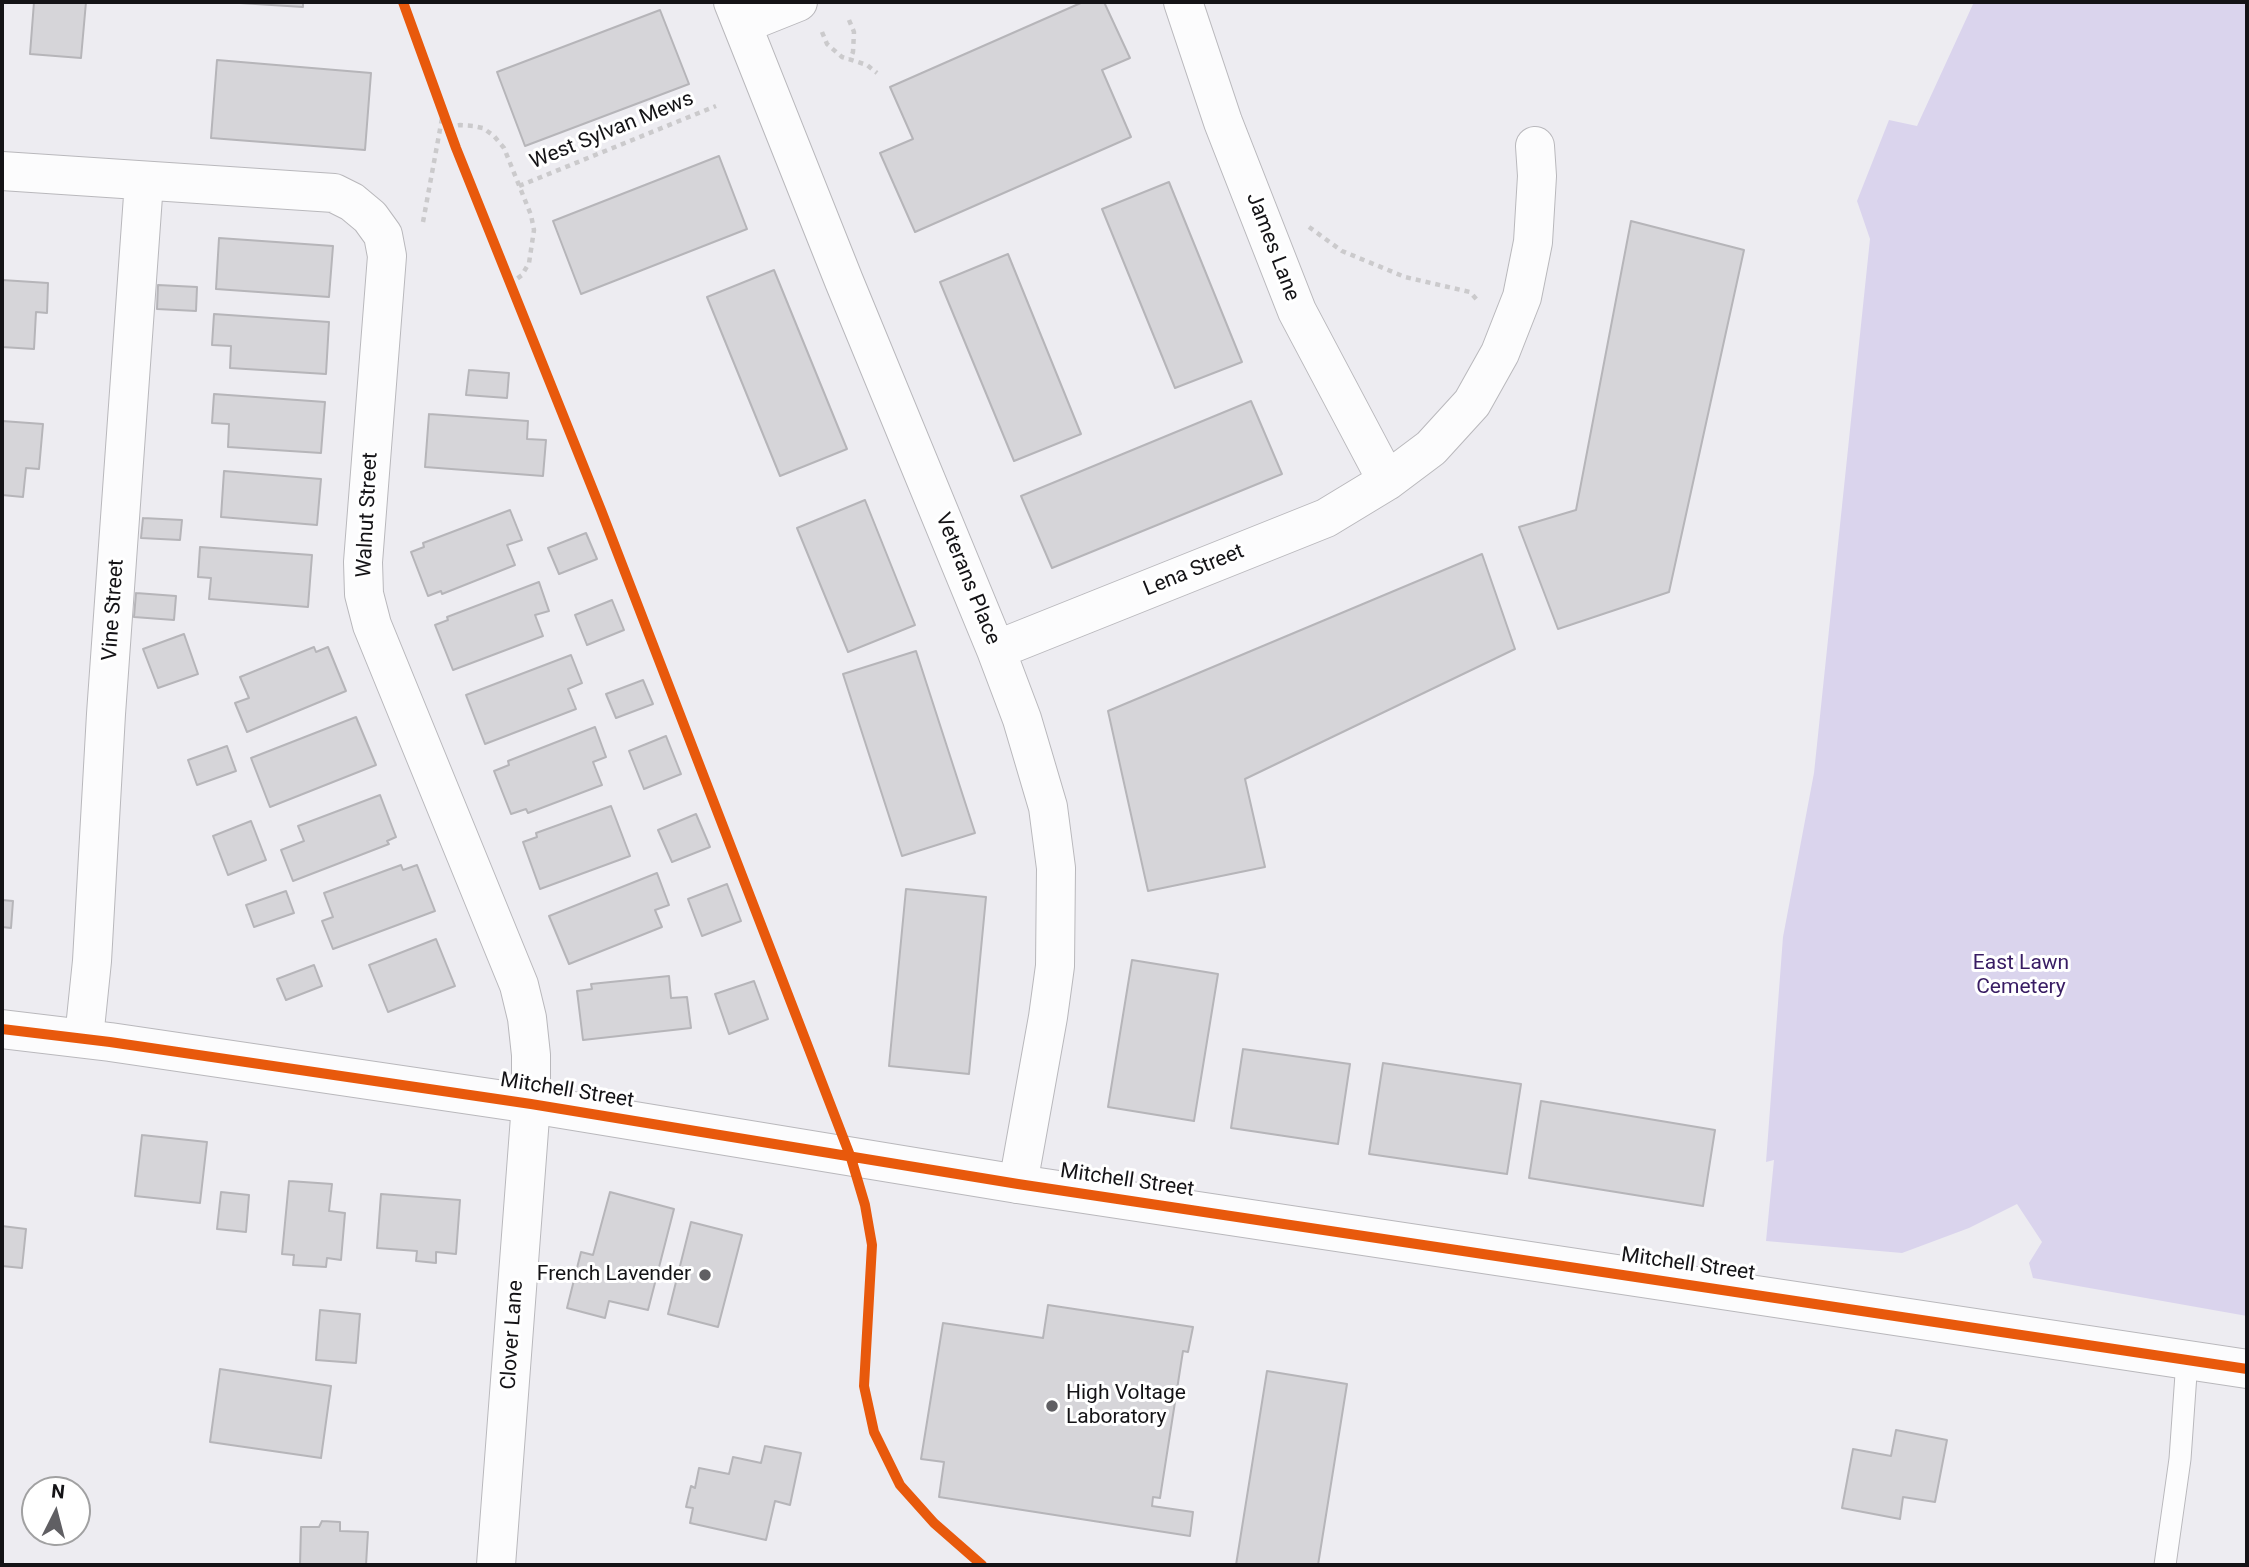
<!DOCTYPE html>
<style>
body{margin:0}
#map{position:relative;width:2249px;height:1567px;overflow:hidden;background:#edecf1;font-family:Roboto,sans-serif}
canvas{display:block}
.frame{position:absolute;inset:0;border:4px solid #141316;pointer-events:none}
.north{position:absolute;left:21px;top:1476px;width:70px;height:70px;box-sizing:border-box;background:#fff;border:2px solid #a1a1a2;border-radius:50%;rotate:6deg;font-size:19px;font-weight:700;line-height:28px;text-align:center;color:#141316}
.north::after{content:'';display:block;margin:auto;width:24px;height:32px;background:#605f63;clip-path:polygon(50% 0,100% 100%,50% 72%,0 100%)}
</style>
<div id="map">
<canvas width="2249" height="1567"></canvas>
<div class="frame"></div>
<div class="north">N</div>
</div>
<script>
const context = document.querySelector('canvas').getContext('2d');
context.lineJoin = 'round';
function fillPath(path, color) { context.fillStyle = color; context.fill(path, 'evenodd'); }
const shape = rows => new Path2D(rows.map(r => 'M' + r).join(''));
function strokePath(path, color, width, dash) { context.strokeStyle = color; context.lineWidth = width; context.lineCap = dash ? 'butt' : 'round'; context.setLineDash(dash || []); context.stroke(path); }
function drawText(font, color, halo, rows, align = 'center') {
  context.font = font + ' Roboto,sans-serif'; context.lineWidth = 6; context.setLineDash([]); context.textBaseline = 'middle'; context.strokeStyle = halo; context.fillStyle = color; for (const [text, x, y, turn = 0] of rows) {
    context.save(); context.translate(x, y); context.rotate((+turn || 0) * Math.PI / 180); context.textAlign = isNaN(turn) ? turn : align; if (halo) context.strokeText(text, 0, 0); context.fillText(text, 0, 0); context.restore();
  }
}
fillPath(shape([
 [1974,2,2247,2,2247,1316,2033,1278,2029,1263,2042,1242,2017,1204,1969,1228,1902,1253,1766,1241,1774,1160,1766,1162,1783,937,1814,773,1870,239,1857,201,1889,120,1917,126]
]), '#dad4ed');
const building = shape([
 [34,2,86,2,81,58,30,54,34,2],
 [224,2,303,2,303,7,224,2],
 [1083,2,1104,2,1130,58,1102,70,1131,137,915,232,880,153,913,139,890,87,1083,2],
 [660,10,689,84,525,146,497,72,660,10],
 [217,60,371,73,365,150,211,138,217,60],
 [719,156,747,229,581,294,553,221,719,156],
 [1169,182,1242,362,1175,388,1102,209,1169,182],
 [1631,221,1744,250,1669,592,1558,629,1519,527,1576,510,1631,221],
 [219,238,333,246,329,297,216,289,219,238],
 [1008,254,1081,434,1014,461,940,282,1008,254],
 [774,270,847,449,780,476,707,297,774,270],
 [2,280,48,283,47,313,36,312,34,349,2,347,2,280],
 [158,285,197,287,196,311,157,309,158,285],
 [214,314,329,322,326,374,230,368,231,346,212,345,214,314],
 [469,370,509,373,507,398,466,395,469,370],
 [214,394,325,402,321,453,228,447,229,424,212,423,214,394],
 [1251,401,1282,474,1052,568,1021,496,1251,401],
 [429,414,528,421,527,439,546,440,543,476,425,467,429,414],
 [2,421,43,424,39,469,26,468,23,497,2,495,2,421],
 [224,471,321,479,317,525,221,517,224,471],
 [865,500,915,625,848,652,797,528,865,500],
 [510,510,522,540,507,545,515,565,442,594,441,591,428,596,411,552,424,547,423,543,510,510],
 [143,518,182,520,180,540,141,538,143,518],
 [586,533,597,559,559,574,548,548,586,533],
 [200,547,312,555,308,607,209,599,211,578,198,577,200,547],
 [1482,554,1515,649,1245,779,1265,867,1148,891,1108,711,1482,554],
 [539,582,549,611,535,615,543,636,453,670,435,625,448,620,447,617,539,582],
 [136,593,176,596,174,620,134,617,136,593],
 [612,600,624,630,587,645,575,615,612,600],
 [184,634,198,674,158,688,143,649,184,634],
 [314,647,316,652,328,647,346,691,247,732,235,703,249,698,240,677,314,647],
 [916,651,975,833,902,856,843,674,916,651],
 [571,655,582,683,568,689,576,709,485,744,466,695,571,655],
 [643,680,653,704,616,718,606,694,643,680],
 [356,717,376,765,270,807,251,758,356,717],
 [595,727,606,757,593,762,602,785,528,813,526,809,511,814,494,771,509,765,508,761,595,727],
 [666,736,681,774,644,789,629,751,666,736],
 [227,746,236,771,197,785,188,760,227,746],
 [380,795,396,837,387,841,389,844,293,881,281,850,304,841,298,826,380,795],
 [611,806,630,856,540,889,523,842,537,837,536,833,611,806],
 [696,814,710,847,672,862,658,830,696,814],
 [251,821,266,860,228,875,213,836,251,821],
 [401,865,403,870,417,865,435,911,333,949,322,921,333,917,324,893,401,865],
 [657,873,669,905,655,910,662,927,569,964,549,916,657,873],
 [727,884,741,921,702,936,688,899,727,884],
 [906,889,986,897,969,1074,889,1066,906,889],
 [286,891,294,913,254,927,246,905,286,891],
 [2,900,13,901,11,928,2,927,2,900],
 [436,939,455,986,388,1012,369,965,436,939],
 [1132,960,1218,974,1194,1121,1108,1107,1132,960],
 [314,965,322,986,286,1000,277,979,314,965],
 [669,976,671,998,687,997,691,1028,583,1040,577,991,592,989,591,984,669,976],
 [754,981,768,1019,729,1034,715,994,754,981],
 [1243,1049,1350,1064,1338,1144,1231,1128,1243,1049],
 [1383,1063,1521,1084,1507,1174,1369,1154,1383,1063],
 [1541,1101,1715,1130,1703,1206,1529,1178,1541,1101],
 [142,1135,207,1142,200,1203,135,1196,142,1135],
 [289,1181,332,1184,329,1211,345,1213,341,1260,327,1258,326,1267,293,1265,294,1255,282,1254,289,1181],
 [221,1192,249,1195,246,1232,217,1229,221,1192],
 [610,1192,674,1209,648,1310,609,1301,605,1318,567,1308,581,1252,593,1255,610,1192],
 [381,1194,460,1200,456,1254,436,1252,436,1263,416,1261,417,1251,377,1248,381,1194],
 [691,1222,742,1235,718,1327,668,1314,691,1222],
 [2,1226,26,1229,22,1268,2,1266,2,1226],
 [1048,1305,1193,1327,1188,1352,1183,1351,1160,1498,1153,1497,1152,1506,1193,1512,1190,1536,939,1497,944,1462,921,1459,943,1323,1043,1338,1048,1305],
 [320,1310,360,1314,356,1363,316,1360,320,1310],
 [220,1369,331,1386,321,1458,210,1442,220,1369],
 [1267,1371,1347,1384,1318,1565,1236,1565,1267,1371],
 [1896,1430,1947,1440,1935,1502,1903,1497,1900,1519,1842,1508,1853,1449,1891,1456,1896,1430],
 [765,1446,801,1453,790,1505,775,1501,766,1540,690,1523,693,1508,686,1507,691,1486,695,1488,699,1468,729,1474,733,1457,761,1463,765,1446],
 [322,1521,340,1522,340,1531,368,1532,366,1565,300,1565,301,1527,319,1527,322,1521]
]);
fillPath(building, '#d6d5d9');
strokePath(building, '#b6b5b9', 2);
const lane = shape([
 [2165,1565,2180,1459,2187,1360]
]);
const street = shape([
 [733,2,844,281,996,650,1022,719,1048,807,1056,868,1055,966,1048,1017,1018,1184],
 [1183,2,1223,122,1297,311,1387,481],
 [743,24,798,2],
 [2,171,334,193,352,202,370,217,383,235,387,256,363,562,364,594,372,625,519,985,527,1018,531,1055,531,1104,496,1565],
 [996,650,1326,518,1387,481,1431,448,1472,403,1500,353,1522,297,1533,242,1537,176,1535,146],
 [84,1038,92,961,106,714,144,182]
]);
const secondary = shape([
 [2,1029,110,1042,531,1104,1018,1184,2247,1369]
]);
strokePath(lane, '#b9b8bc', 23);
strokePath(street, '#b9b8bc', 40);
strokePath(secondary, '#b9b8bc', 40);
strokePath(shape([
 [849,20,854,32,853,52,850,59],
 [822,32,827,44,842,57,867,65,877,73],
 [448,127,460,125,473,126,483,128,494,136,504,148,531,215,534,230,529,263,522,275,510,284],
 [519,186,716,106],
 [423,222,443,113],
 [1309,227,1342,251,1405,277,1470,292,1478,301]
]), '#cbcacc', 4.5, [5, 5]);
strokePath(lane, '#fcfcfd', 21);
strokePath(street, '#fcfcfd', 38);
strokePath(secondary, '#fcfcfd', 38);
strokePath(shape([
 [403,2,456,148,601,510,851,1158,865,1205,872,1245,864,1386,874,1432,900,1485,934,1523,982,1565],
 [2,1029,110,1042,531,1104,1018,1184,2247,1369]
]), '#e8590c', 10);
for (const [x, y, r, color] of [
 [705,1275,7,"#605f63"],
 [1052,1406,7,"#605f63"]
]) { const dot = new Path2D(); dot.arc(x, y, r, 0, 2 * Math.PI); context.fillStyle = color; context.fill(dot); strokePath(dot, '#fff', 2.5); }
drawText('21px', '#141316', '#fff', [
 ["West Sylvan Mews",612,131,-22],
 ["James Lane",1272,247,69],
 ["Walnut Street",368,515,-87],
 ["Lena Street",1194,571,-22],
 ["Veterans Place",967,579,68],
 ["Vine Street",114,610,-86],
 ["Mitchell Street",567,1091,9],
 ["Mitchell Street",1127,1181,8],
 ["Mitchell Street",1688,1265,8],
 ["Clover Lane",513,1335,-86]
]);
drawText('21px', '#381c63', '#fff', [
 ["East Lawn",2021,964],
 ["Cemetery",2021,988]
]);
drawText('21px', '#141316', '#fff', [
 ["French Lavender",691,1275],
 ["High Voltage",1066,1394,"left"],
 ["Laboratory",1066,1418,"left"]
], 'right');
</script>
